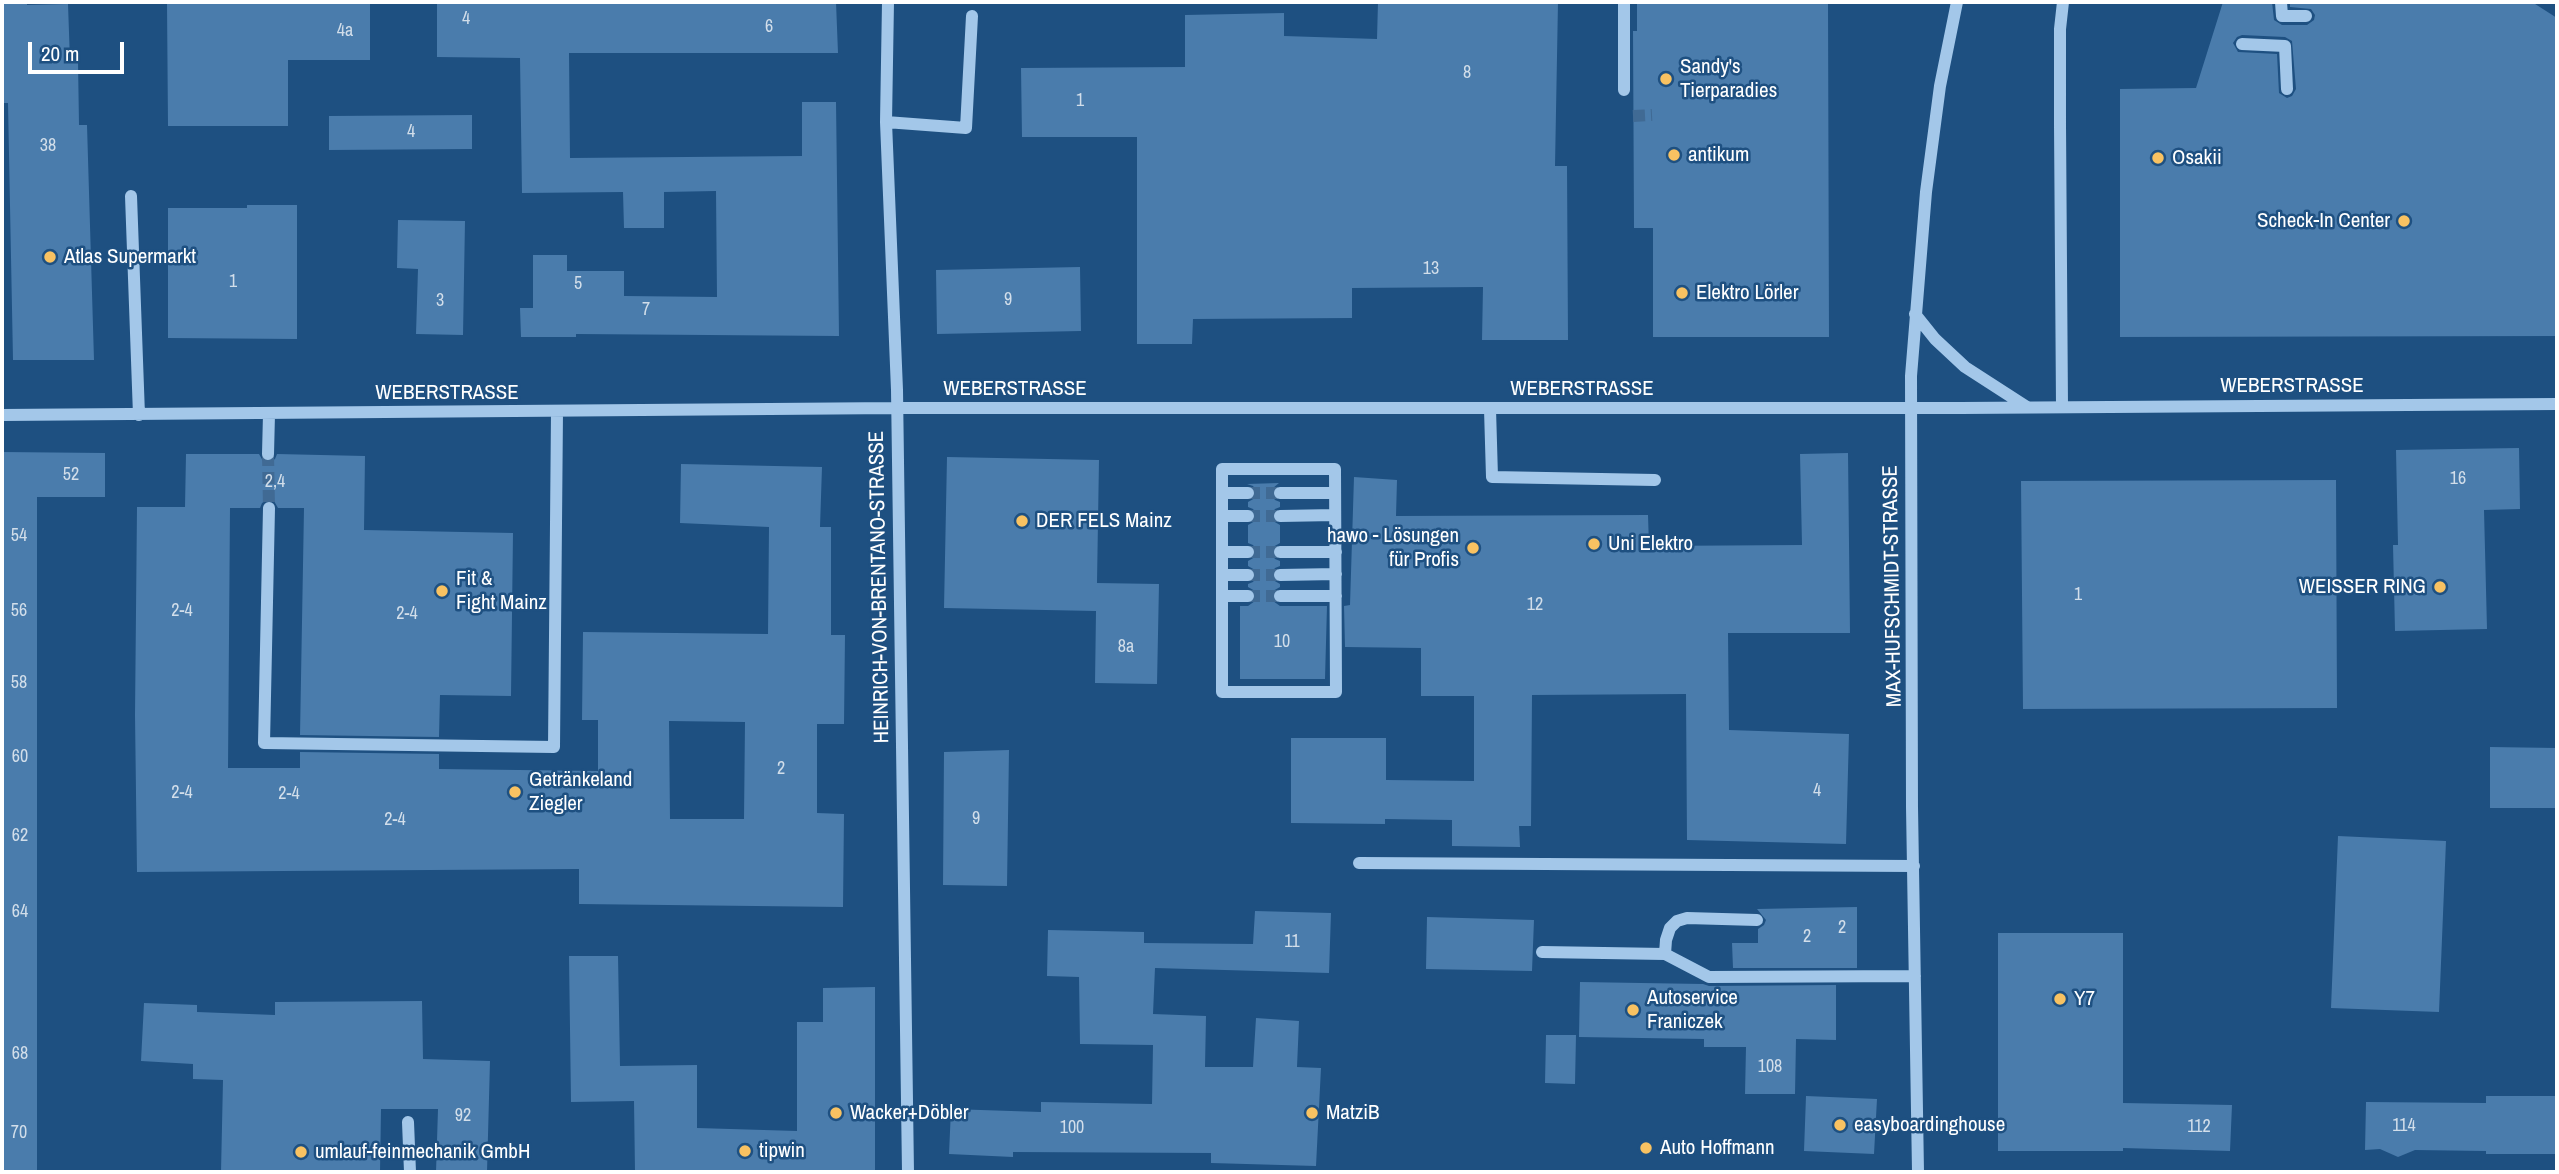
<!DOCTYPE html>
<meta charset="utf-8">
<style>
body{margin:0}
#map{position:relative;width:2559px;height:1174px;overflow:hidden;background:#1e5081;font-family:"Archivo Narrow",sans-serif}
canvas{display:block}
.frame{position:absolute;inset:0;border:4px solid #fff;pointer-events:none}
.scale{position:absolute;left:28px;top:42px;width:96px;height:32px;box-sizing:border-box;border:4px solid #fff;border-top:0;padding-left:9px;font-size:21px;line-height:24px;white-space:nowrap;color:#fff;-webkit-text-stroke:5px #1e5081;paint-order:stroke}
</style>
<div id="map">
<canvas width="2559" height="1174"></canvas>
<div class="frame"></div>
<div class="scale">20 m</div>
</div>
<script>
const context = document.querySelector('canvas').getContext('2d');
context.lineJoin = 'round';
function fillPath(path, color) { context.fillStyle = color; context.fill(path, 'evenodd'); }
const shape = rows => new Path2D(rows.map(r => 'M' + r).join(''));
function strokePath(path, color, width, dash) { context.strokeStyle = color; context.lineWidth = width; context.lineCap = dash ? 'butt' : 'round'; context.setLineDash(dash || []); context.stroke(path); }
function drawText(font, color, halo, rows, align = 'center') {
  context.font = font + ' "Archivo Narrow",sans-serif'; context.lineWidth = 5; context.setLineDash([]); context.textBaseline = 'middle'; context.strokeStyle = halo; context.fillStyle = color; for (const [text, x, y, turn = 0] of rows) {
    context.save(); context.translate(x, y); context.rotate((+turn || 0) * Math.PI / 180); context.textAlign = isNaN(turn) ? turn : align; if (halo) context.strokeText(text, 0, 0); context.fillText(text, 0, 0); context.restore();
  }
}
fillPath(shape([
 [2,2,27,2,27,5,68,4,70,61,78,61,79,125,87,125,94,360,13,360,8,103,2,103],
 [320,2,370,2,370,60,288,60,288,126,168,126,167,4,321,4],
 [437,2,836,2,838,53,569,53,570,158,802,156,802,102,836,102,839,336,576,334,576,337,521,337,520,308,533,308,533,255,567,255,567,271,624,271,624,296,717,297,716,191,664,192,664,228,624,228,623,192,522,193,520,58,437,57],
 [1378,2,1558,2,1555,166,1567,166,1568,340,1482,340,1483,287,1352,288,1352,318,1193,319,1192,344,1137,344,1137,137,1022,137,1021,68,1185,67,1185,15,1284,13,1284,36,1377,39],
 [1637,2,1828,2,1829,337,1653,337,1653,228,1634,228,1633,31,1637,31],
 [2223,2,2272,2,2274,20,2282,25,2307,25,2314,20,2315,15,2311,9,2290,7,2290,2,2532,2,2557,18,2557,336,2120,337,2120,89,2196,88],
 [2242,35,2285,37,2292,41,2296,89,2292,96,2287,98,2279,93,2277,54,2238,52,2233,43,2237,37],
 [472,115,472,149,329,150,329,116],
 [247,205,297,205,297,339,168,338,168,208,247,208],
 [398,220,465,221,463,335,416,334,418,269,397,268],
 [1080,267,1081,331,937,334,936,270],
 [2519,448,2520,509,2484,510,2487,629,2395,631,2393,545,2398,545,2396,450],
 [2,452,105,453,105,497,37,497,37,1172,2,1172],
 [1848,453,1850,633,1728,633,1729,730,1849,734,1846,844,1687,840,1686,694,1532,695,1531,826,1519,826,1520,847,1452,846,1452,820,1385,819,1385,824,1291,823,1291,738,1386,738,1386,780,1474,781,1474,696,1421,696,1421,648,1345,647,1344,606,1350,605,1354,477,1397,480,1396,516,1648,515,1649,546,1802,545,1800,454],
 [186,454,259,454,263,461,268,463,275,459,277,454,365,456,364,530,513,533,511,696,440,695,439,737,300,735,304,508,278,508,274,501,269,499,262,503,260,508,230,508,228,768,300,768,300,752,439,754,439,769,598,771,598,720,582,720,583,632,768,634,769,527,680,523,681,464,822,467,820,527,831,527,831,635,845,635,844,724,817,724,817,813,844,814,843,907,579,904,579,869,137,872,135,715,137,507,185,507],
 [669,721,745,722,744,819,670,819],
 [947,457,1099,460,1097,583,1159,584,1157,684,1095,683,1096,611,944,608],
 [2336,480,2337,708,2023,709,2021,481],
 [1279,483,1273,488,1271,494,1275,500,1280,502,1280,507,1275,509,1271,515,1273,521,1280,525,1280,543,1273,547,1271,553,1275,559,1280,561,1280,566,1275,568,1271,574,1273,580,1280,584,1280,587,1273,591,1271,597,1273,601,1280,606,1327,606,1325,679,1240,679,1240,606,1248,606,1255,601,1257,597,1255,591,1248,587,1248,584,1253,582,1257,576,1255,570,1248,566,1248,561,1255,557,1257,551,1253,545,1248,543,1248,525,1255,521,1257,515,1253,509,1248,507,1248,502,1255,498,1257,492,1253,486,1247,484],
 [2490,747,2557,748,2557,808,2490,808],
 [1009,750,1007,886,943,885,944,752],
 [2338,836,2446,841,2439,1012,2331,1008],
 [1857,907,1857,968,1733,968,1732,943,1758,943,1758,929,1764,925,1766,920,1757,909],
 [1255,911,1331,913,1329,973,1155,968,1153,1014,1206,1016,1205,1067,1253,1067,1256,1018,1299,1021,1297,1067,1321,1068,1316,1166,1211,1163,1211,1153,1013,1152,1013,1157,949,1154,951,1109,1041,1112,1041,1102,1152,1104,1153,1045,1080,1044,1079,977,1047,976,1048,930,1144,932,1144,943,1253,944],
 [1427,917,1534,920,1532,971,1426,969],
 [1998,933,2123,933,2123,1103,2232,1105,2230,1151,2123,1148,2123,1151,1998,1151],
 [569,956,618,956,620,1066,697,1065,697,1128,797,1131,797,1022,823,1022,823,988,875,987,875,1172,635,1172,634,1101,571,1102],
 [1580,982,1703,984,1709,986,1836,985,1836,1040,1796,1039,1795,1094,1745,1094,1746,1047,1704,1047,1704,1039,1579,1037],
 [422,1001,423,1059,490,1061,487,1172,436,1172,438,1109,381,1109,380,1172,221,1172,223,1080,193,1079,193,1064,141,1061,144,1003,197,1005,197,1012,275,1015,275,1002],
 [1546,1035,1576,1035,1575,1084,1545,1083],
 [1806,1096,1877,1099,1874,1154,1804,1151],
 [2486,1096,2557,1096,2557,1154,2486,1154,2486,1151,2415,1150,2398,1157,2380,1149,2365,1150,2366,1102,2486,1103]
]), '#4a7cac');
strokePath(shape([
 [1633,116,1652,115],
 [268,454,269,508],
 [1248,493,1280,493],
 [1248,516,1280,516],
 [1248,552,1280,552],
 [1248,575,1280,575],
 [1248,596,1280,596]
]), '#406a94', 12, [12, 6]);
strokePath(shape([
 [888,2,886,122,897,390,908,1172],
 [1624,2,1624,90],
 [2281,2,2282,16,2306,16],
 [2242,44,2285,46,2287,89],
 [886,122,966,128,972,16],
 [131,196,139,415],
 [1915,314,1935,339,1965,367,2027,407],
 [2062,407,2060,124,2060,29,2063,2],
 [1490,409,1492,477,1655,480],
 [2,415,897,408,1961,408,2557,404],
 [268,454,269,414],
 [1222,469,1335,469,1336,692,1222,692,1222,469],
 [1222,493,1248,493],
 [1280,493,1335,493],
 [269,508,264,743,554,747,557,412],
 [1222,516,1248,516],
 [1280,516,1335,515],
 [1222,552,1248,552],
 [1280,552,1336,552],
 [1222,575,1248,575],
 [1280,575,1336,574],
 [1222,596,1248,596],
 [1280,596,1336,596],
 [1359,863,1914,866],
 [1542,952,1665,954,1709,977,1915,976],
 [1665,954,1666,940,1670,928,1677,921,1687,918,1757,920],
 [408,1122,410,1172],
 [1918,1172,1912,807,1911,376,1926,192,1940,86,1957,2]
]), '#a3c7e9', 12);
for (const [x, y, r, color] of [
 [1666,79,7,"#f8c262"],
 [1674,155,7,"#f8c262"],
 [2158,158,7,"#f8c262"],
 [2404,221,7,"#f8c262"],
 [50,257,7,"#f8c262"],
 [1682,293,7,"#f8c262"],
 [1022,521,7,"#f8c262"],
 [1594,544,7,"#f8c262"],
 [1473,548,7,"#f8c262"],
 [2440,587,7,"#f8c262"],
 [442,591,7,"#f8c262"],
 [515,792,7,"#f8c262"],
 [2060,999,7,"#f8c262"],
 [1633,1010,7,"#f8c262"],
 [836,1113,7,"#f8c262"],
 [1312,1113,7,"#f8c262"],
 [1840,1125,7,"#f8c262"],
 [1646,1148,7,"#f8c262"],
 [745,1151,7,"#f8c262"],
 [301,1152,7,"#f8c262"]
]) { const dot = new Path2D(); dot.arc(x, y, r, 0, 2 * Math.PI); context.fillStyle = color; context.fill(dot); strokePath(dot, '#1e5081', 2.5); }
drawText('18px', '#d2deea', null, [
 ["4",466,19],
 ["6",769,27],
 ["4a",345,31],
 ["8",1467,73],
 ["1",1080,101],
 ["4",411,132],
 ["38",48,146],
 ["13",1431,269],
 ["1",233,282],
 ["5",578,284],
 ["9",1008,300],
 ["3",440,301],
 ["7",646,310],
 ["52",71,475],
 ["16",2458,479],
 ["2,4",275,482],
 ["54",19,536],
 ["1",2078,595],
 ["12",1535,605],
 ["56",19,611],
 ["2-4",182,611],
 ["2-4",407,614],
 ["10",1282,642],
 ["8a",1126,647],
 ["58",19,683],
 ["60",20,757],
 ["2",781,769],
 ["4",1817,791],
 ["2-4",182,793],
 ["2-4",289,794],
 ["9",976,819],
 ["2-4",395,820],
 ["62",20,836],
 ["64",20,912],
 ["2",1842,928],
 ["2",1807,937],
 ["11",1292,942],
 ["68",20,1054],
 ["108",1770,1067],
 ["92",463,1116],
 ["114",2404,1126],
 ["112",2199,1127],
 ["100",1072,1128],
 ["70",19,1133]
]);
drawText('21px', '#fff', '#1e5081', [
 ["Sandy's",1680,67],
 ["Tierparadies",1680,91],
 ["antikum",1688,155],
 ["Osakii",2172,158],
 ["Scheck-In Center",2390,221,"right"],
 ["Atlas Supermarkt",64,257],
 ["Elektro Lörler",1696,293],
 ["DER FELS Mainz",1036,521],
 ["hawo - Lösungen",1459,536,"right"],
 ["für Profis",1459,560,"right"],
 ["Uni Elektro",1608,544],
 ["Fit &",456,579],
 ["Fight Mainz",456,603],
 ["WEISSER RING",2426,587,"right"],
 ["Getränkeland",529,780],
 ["Ziegler",529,804],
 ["Autoservice",1647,998],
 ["Franiczek",1647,1022],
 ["Y7",2074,999],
 ["Wacker+Döbler",850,1113],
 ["MatziB",1326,1113],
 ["easyboardinghouse",1854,1125],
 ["Auto Hoffmann",1660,1148],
 ["tipwin",759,1151],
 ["umlauf-feinmechanik GmbH",315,1152]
], 'left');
drawText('21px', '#fff', '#1e5081', [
 ["WEBERSTRASSE",2292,386],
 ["WEBERSTRASSE",1015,389],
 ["WEBERSTRASSE",1582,389],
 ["WEBERSTRASSE",447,393],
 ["MAX-HUFSCHMIDT-STRASSE",1893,586,-91],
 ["HEINRICH-VON-BRENTANO-STRASSE",880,587,-91]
]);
</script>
